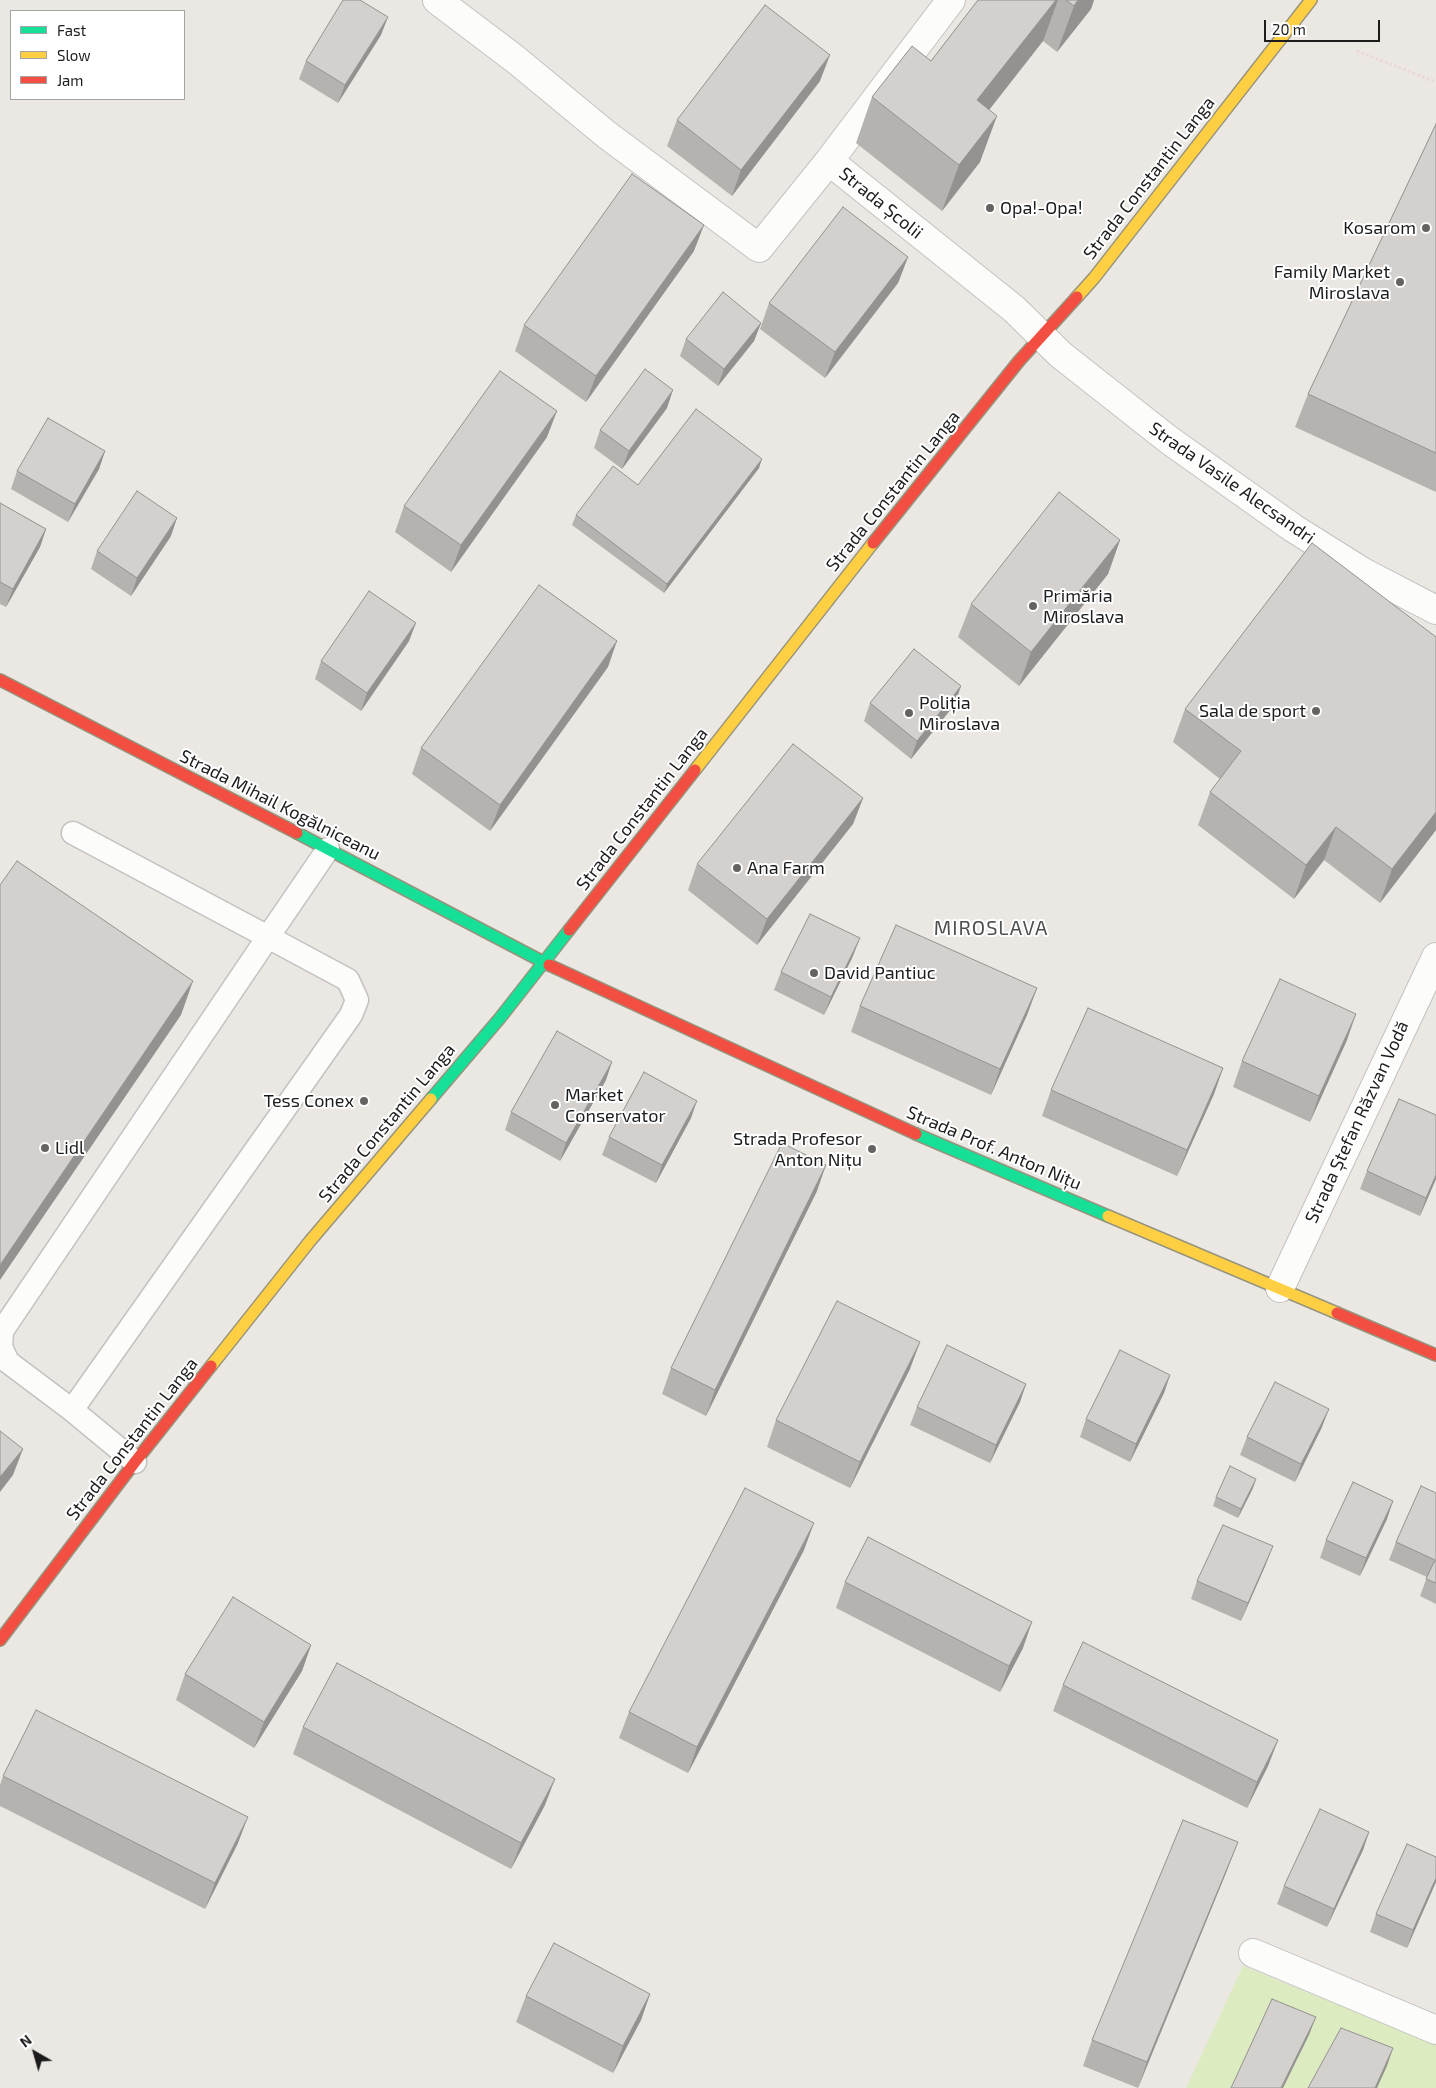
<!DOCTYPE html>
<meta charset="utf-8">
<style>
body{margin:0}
#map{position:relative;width:1436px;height:2088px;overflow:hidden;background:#ebe8e4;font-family:"Exo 2",sans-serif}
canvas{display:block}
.legend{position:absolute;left:10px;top:10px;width:175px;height:90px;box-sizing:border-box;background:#fff;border:1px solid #a4a4a4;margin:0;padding:6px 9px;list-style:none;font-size:15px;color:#1c1c1c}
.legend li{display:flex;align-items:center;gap:10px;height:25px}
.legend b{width:25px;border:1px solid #a4a4a4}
.north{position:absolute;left:10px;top:2028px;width:50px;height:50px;-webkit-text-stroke:4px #fff;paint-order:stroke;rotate:322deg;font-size:14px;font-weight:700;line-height:20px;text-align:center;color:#1c1c1c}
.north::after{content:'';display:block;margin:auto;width:18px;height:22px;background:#1c1c1c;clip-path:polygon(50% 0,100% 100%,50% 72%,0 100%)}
.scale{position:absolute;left:1264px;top:20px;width:116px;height:22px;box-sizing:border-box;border:2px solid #1c1c1c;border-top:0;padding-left:6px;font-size:15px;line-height:18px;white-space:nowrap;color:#1c1c1c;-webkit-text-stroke:4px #fff;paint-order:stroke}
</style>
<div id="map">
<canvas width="1436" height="2088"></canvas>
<ul class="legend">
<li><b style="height:6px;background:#16e098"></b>Fast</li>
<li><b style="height:6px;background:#ffcf43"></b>Slow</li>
<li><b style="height:6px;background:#f24e42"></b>Jam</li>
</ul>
<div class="north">N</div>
<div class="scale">20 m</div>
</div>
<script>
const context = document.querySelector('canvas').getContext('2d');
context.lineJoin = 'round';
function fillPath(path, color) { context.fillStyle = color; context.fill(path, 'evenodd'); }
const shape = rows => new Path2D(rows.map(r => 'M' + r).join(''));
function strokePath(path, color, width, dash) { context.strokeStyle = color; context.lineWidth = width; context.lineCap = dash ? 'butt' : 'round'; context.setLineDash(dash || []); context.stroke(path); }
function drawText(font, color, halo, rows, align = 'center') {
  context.font = font + ' "Exo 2",sans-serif'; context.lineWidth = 4; context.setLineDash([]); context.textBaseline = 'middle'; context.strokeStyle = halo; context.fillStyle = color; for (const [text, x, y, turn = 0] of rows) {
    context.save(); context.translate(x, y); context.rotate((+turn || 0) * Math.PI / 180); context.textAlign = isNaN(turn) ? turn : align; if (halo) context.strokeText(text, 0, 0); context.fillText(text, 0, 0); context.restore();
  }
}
fillPath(shape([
 [1243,1966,1436,2045,1436,2088,1186,2088]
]), '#dcebc0');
const lane = shape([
 [73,833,268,937,348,980,357,1000,351,1015,72,1410,8,1362,1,1347,2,1331,268,937,328,849],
 [72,1410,135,1462]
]);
const street = shape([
 [437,0,515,59,607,135,759,248,829,161],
 [951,0,829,161,1014,309,1061,355,1169,440,1293,528,1363,572,1436,610],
 [1280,1288,1436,957],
 [1253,1953,1436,2030]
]);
const fast = shape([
 [297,833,549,965],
 [431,1099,500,1018,569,930],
 [916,1134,1108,1216]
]);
const slow = shape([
 [1077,297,1094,278,1311,0],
 [695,770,873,543],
 [1108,1216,1337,1313],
 [211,1366,310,1241,431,1099]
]);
const jam = shape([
 [873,543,1019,361,1077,297],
 [0,680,297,833],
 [569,930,695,770],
 [549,965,916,1134],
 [1337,1313,1436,1355],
 [0,1640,135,1462,211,1366]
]);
strokePath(lane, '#c3c2c0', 25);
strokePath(street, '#c3c2c0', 30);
strokePath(fast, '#96947c', 14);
strokePath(slow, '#96947c', 14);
strokePath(jam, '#96947c', 14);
strokePath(shape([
 [1357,51,1436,82]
]), '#ebd7d7', 3, [2.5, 2.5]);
strokePath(lane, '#fcfcfb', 22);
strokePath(street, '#fcfcfb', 28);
strokePath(fast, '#16e098', 11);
strokePath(slow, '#ffcf43', 11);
strokePath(jam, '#f24e42', 11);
fillPath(shape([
 [978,0,1094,0,1091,9,1057,52,1043,41,989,110,980,162,942,211,856,143,872,97,931,61],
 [381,35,338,103,299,79,306,61],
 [820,81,732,196,667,146,677,120],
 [1436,124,1436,492,1295,427,1308,394],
 [694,251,586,402,515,351,524,325],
 [908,257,898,283,825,378,760,329,769,303],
 [761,323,754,341,718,386,680,356,686,339],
 [667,408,622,469,594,448,600,430],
 [547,437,451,572,395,532,404,506],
 [105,451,99,469,68,522,11,489,17,471],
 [759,468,664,593,572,525,576,515,638,485],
 [0,503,46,529,40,547,6,607,0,604],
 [171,536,131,596,91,569,97,551],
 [1120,540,1108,574,1019,686,958,637,971,604],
 [409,641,361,711,315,679,321,661],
 [608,667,490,831,412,774,421,748],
 [870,703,955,704,911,759,864,721],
 [1185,709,1436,830,1380,903,1324,860,1294,899,1198,825,1210,792,1220,779,1173,742],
 [863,798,853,824,757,945,688,890,697,864],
 [853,956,824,1015,774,990,781,972],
 [1037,988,1027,1015,991,1095,851,1032,860,1006],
 [1347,1040,1310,1122,1233,1087,1242,1061],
 [1223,1068,1214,1094,1177,1176,1042,1116,1051,1090],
 [606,1080,560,1161,505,1130,511,1112],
 [691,1118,656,1183,602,1155,609,1137],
 [1367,1171,1436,1179,1420,1216,1360,1189],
 [817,1191,706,1416,662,1394,671,1368],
 [910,1369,850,1488,767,1447,776,1420],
 [1170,1375,1164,1393,1130,1462,1080,1437,1086,1419],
 [1026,1384,1020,1402,990,1463,910,1425,917,1407],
 [1322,1427,1295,1482,1240,1455,1247,1437],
 [1253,1488,1238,1518,1213,1506,1216,1497],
 [1436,1493,1436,1604,1420,1596,1427,1577,1389,1560,1396,1542],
 [1387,1519,1360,1576,1320,1558,1326,1540],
 [804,1550,688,1773,619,1738,629,1712],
 [1266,1564,1241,1621,1191,1599,1197,1581],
 [845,1582,1023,1648,1000,1692,836,1608],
 [311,1645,302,1671,254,1748,176,1700,185,1674],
 [1063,1685,1278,1740,1268,1766,1247,1808,1053,1711],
 [303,1727,545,1805,511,1869,293,1754],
 [3,1776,238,1843,205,1909,0,1806,0,1785],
 [1369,1832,1363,1850,1327,1927,1277,1904,1284,1886],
 [1228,1868,1138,2088,1083,2066,1092,2040],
 [1436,1882,1407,1948,1370,1932,1376,1914],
 [650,1994,641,2020,613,2073,516,2022,526,1996]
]), '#b5b3b0');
fillPath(shape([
 [1056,0,1058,0,1043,41,960,147,977,100],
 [1078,0,1094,0,1091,9,1057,52,1074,6],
 [388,17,381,35,338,103,345,85],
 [830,55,820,81,732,196,741,170],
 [997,116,980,162,942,211,959,165],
 [704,225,694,251,586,402,596,376],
 [908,257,898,283,825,378,835,352],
 [761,323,754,341,718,386,724,369],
 [673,390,667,408,622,469,629,451],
 [557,411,547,437,451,572,461,545],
 [105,451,99,469,68,522,75,504],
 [762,459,759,468,664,593,667,584],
 [177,518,171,536,131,596,137,578],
 [46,529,40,547,6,607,13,589],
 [1120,540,1108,574,1019,686,1031,652],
 [416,623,409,641,361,711,367,693],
 [617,641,608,667,490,831,500,805],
 [961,686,955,704,911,759,917,741],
 [863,798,853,824,757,945,767,919],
 [1436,812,1436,830,1380,903,1392,869],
 [1336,827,1324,860,1294,899,1306,865],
 [860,938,853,956,824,1015,831,997],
 [193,981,181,1015,0,1280,0,1265],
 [1037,988,1027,1015,991,1095,1000,1069],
 [1356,1014,1347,1040,1310,1122,1319,1096],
 [612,1062,606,1080,560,1161,566,1143],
 [1223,1068,1214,1094,1177,1176,1187,1150],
 [697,1101,691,1118,656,1183,662,1165],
 [826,1165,817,1191,706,1416,715,1390],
 [1436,1175,1436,1179,1420,1216,1426,1198],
 [920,1342,910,1369,850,1488,860,1462],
 [1170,1375,1164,1393,1130,1462,1136,1444],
 [1026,1384,1020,1402,990,1463,996,1445],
 [1329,1409,1322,1427,1295,1482,1301,1464],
 [23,1449,13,1475,0,1492,0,1477],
 [1256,1479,1253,1488,1238,1518,1241,1509],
 [1393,1501,1387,1519,1360,1576,1366,1558],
 [814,1523,804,1550,688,1773,697,1747],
 [1273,1546,1266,1564,1241,1621,1248,1603],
 [1032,1622,1023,1648,1000,1692,1009,1666],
 [311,1645,302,1671,254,1748,264,1722],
 [1278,1740,1268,1766,1247,1808,1257,1782],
 [555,1779,545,1805,511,1869,521,1843],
 [248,1817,238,1843,205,1909,215,1883],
 [1369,1832,1363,1850,1327,1927,1334,1909],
 [1238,1842,1228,1868,1138,2088,1147,2062],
 [1436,1878,1436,1882,1407,1948,1413,1930],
 [650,1994,641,2020,613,2073,623,2046],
 [1316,2017,1309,2035,1283,2088,1281,2088],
 [1393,2048,1387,2066,1377,2088,1375,2088]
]), '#949290');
const building = shape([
 [343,0,360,0,388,17,345,85,306,61,343,0],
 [978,0,1056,0,977,100,997,116,959,165,872,97,912,46,931,61,978,0],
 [1066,0,1078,0,1074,6,1066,0],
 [765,5,830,55,741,170,677,120,765,5],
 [1436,124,1436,453,1308,394,1436,124],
 [632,174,704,225,596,376,524,325,632,174],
 [843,207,908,257,835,352,769,303,843,207],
 [723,292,761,323,724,369,686,339,723,292],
 [645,369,673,390,629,451,600,430,645,369],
 [500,371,557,411,461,545,404,506,500,371],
 [696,409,762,459,667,584,576,515,613,466,638,485,696,409],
 [48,418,105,451,75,504,17,471,48,418],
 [137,491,177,518,137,578,97,551,137,491],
 [1059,492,1120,540,1031,652,971,604,1059,492],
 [0,503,46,529,13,589,0,582,0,503],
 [1312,543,1436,637,1436,812,1392,869,1336,827,1306,865,1210,792,1241,751,1185,709,1312,543],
 [539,585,617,641,500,805,421,748,539,585],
 [369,591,416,623,367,693,321,661,369,591],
 [914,649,961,686,917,741,870,703,914,649],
 [793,744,863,798,767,919,697,864,793,744],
 [17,861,193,981,0,1265,0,885,17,861],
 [810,914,860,938,831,997,781,972,810,914],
 [896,925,1037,988,1000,1069,860,1006,896,925],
 [1280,979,1356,1014,1319,1096,1242,1061,1280,979],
 [1088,1008,1223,1068,1187,1150,1051,1090,1088,1008],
 [557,1031,612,1062,566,1143,511,1112,557,1031],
 [644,1072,697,1101,662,1165,609,1137,644,1072],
 [1399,1099,1436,1115,1436,1175,1426,1198,1367,1171,1399,1099],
 [782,1143,826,1165,715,1390,671,1368,782,1143],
 [837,1301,920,1342,860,1462,776,1420,837,1301],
 [947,1345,1026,1384,996,1445,917,1407,947,1345],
 [1120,1350,1170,1375,1136,1444,1086,1419,1120,1350],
 [1275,1382,1329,1409,1301,1464,1247,1437,1275,1382],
 [0,1431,23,1449,0,1477,0,1431],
 [1230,1466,1256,1479,1241,1509,1216,1497,1230,1466],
 [1353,1482,1393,1501,1366,1558,1326,1540,1353,1482],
 [1421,1486,1436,1493,1436,1583,1426,1579,1435,1560,1396,1542,1421,1486],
 [745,1488,814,1523,697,1747,629,1712,745,1488],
 [1223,1525,1273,1546,1248,1603,1197,1581,1223,1525],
 [868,1537,1032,1622,1009,1666,845,1582,868,1537],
 [233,1597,311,1645,264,1722,185,1674,233,1597],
 [1083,1642,1278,1740,1257,1782,1063,1685,1083,1642],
 [337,1663,555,1779,521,1843,303,1727,337,1663],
 [36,1710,248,1817,215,1883,3,1776,36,1710],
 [1320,1809,1369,1832,1334,1909,1284,1886,1320,1809],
 [1183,1820,1238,1842,1147,2062,1092,2040,1183,1820],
 [1407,1844,1436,1857,1436,1878,1413,1930,1376,1914,1407,1844],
 [554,1943,650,1994,623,2046,526,1996,554,1943],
 [1272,1999,1316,2017,1281,2088,1231,2088,1272,1999],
 [1341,2028,1393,2048,1375,2088,1308,2088,1341,2028]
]);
fillPath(building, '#d3d0cd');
strokePath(building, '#949290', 1);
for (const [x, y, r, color] of [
 [990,208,5,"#646362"],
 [1426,228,5,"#646362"],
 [1400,282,5,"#646362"],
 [1033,606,5,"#646362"],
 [1316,711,5,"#646362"],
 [909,713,5,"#646362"],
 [737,868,5,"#646362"],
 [814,973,5,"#646362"],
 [364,1101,5,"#646362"],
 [555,1105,5,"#646362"],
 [45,1148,5,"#646362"],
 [872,1149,5,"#646362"]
]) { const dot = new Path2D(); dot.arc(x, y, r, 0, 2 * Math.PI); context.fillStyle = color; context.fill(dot); strokePath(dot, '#fff', 2); }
drawText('18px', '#1c1c1c', '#fff', [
 ["Strada Constantin Langa",1149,178,-52],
 ["Strada Școlii",881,203,39],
 ["Strada Vasile Alecsandri",1232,483,35],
 ["Strada Constantin Langa",893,491,-51],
 ["Strada Mihail Kogălniceanu",280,805,27],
 ["Strada Constantin Langa",642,809,-52],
 ["Strada Ștefan Răzvan Vodă",1357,1122,-65],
 ["Strada Constantin Langa",387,1123,-50],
 ["Strada Prof. Anton Nițu",994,1148,23],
 ["Strada Constantin Langa",132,1439,-52]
]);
drawText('18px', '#1c1c1c', '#fff', [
 ["Opa!-Opa!",1000,208],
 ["Kosarom",1416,228,"right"],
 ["Family Market",1390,272,"right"],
 ["Miroslava",1390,293,"right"],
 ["Primăria",1043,596],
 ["Miroslava",1043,617],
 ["Poliția",919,703],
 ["Miroslava",919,724],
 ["Sala de sport",1306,711,"right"],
 ["Ana Farm",747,868],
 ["David Pantiuc",824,973],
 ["Market",565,1095],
 ["Conservator",565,1116],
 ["Tess Conex",354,1101,"right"],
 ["Strada Profesor",862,1139,"right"],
 ["Anton Nițu",862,1160,"right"],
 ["Lidl",55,1148]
], 'left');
context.letterSpacing = '1px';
drawText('20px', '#4f4f4f', '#fff', [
 ["MIROSLAVA",991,928]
]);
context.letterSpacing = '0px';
</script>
